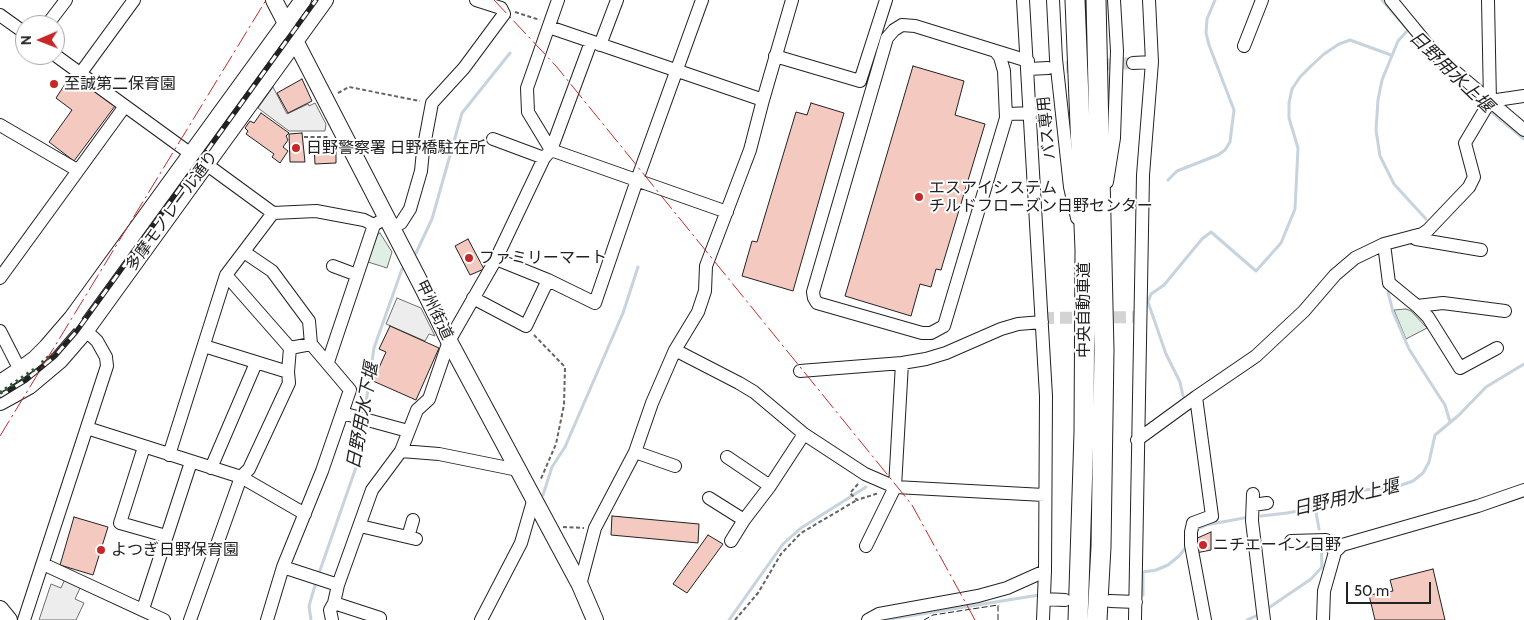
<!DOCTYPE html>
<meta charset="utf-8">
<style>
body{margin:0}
#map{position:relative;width:1524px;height:620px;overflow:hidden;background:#fff;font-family:Cabin,sans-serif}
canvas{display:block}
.north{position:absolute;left:15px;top:15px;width:50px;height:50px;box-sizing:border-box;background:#fff;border:1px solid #a7a7a7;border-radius:50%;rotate:269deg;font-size:14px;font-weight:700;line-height:20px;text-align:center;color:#222}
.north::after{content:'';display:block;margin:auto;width:18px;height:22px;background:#c62828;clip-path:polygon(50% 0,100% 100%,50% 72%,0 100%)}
.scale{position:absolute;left:1346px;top:582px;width:85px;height:22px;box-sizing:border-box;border:2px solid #222;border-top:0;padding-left:6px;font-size:15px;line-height:18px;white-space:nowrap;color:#222;-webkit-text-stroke:4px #fff;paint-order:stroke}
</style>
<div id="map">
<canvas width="1524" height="620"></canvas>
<div class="north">N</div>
<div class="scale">50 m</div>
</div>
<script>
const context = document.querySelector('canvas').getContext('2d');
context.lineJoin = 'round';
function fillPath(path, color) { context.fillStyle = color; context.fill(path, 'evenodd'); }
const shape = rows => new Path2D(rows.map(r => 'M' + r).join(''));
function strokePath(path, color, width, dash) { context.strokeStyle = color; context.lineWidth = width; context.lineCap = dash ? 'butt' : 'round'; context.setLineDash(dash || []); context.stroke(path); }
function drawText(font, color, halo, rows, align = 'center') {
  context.font = font + ' Cabin,"Noto Sans JP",sans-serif'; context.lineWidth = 4; context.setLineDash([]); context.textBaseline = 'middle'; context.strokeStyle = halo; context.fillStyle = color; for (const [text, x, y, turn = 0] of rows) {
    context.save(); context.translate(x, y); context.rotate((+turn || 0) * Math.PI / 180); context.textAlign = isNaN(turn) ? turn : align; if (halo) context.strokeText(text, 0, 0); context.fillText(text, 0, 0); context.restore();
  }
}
const green = shape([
 [380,233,392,252,387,268,368,262,377,235,380,233],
 [1406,309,1411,311,1427,328,1406,339,1394,310,1406,309]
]);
fillPath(green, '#e0efe3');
strokePath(green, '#6f6f6f', 1);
const parking = shape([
 [273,87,287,114,308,104,309,106,315,103,326,124,325,131,289,131,258,108,273,87],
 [397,298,421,308,435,336,429,334,425,341,386,324,397,298],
 [65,579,81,586,75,599,84,603,76,620,39,620,51,584,61,588,65,579]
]);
fillPath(parking, '#ededed');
strokePath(parking, '#6f6f6f', 1);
strokePath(shape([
 [1382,0,1409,31],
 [1408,30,1398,41,1382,80,1378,100,1376,130,1380,156,1394,184,1426,219],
 [1488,109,1524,139],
 [1168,180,1177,171,1218,155,1225,150,1230,142,1234,110,1209,45,1206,33,1207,19,1215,0],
 [416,253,432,219,462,113,510,53],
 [1388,292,1393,312,1409,349,1439,396,1445,405,1450,422],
 [1183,396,1180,382,1166,354,1148,302,1151,294,1164,285,1202,239,1211,232,1256,271,1281,243,1295,209,1298,148,1289,118,1289,103,1292,89,1300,77,1311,66,1324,54,1339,44,1350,40,1391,55],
 [364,416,374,348,402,269],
 [543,495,552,467,565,447,623,313,638,267],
 [1315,507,1319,529],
 [1261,516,1287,513,1309,509,1364,490,1396,487,1413,481,1423,473,1429,462,1435,435,1459,415,1486,387,1524,364],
 [1195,532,1199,528,1206,525,1249,517],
 [318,576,360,456,363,422],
 [1143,595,1143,572,1156,570,1168,565,1179,556,1187,546],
 [1267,609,1311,579,1322,567,1321,543],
 [311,620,309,606,316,582],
 [729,620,783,544,801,528,866,487],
 [884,620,1039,595],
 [1247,620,1260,614]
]), '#c7d3dd', 3);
const building = shape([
 [913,66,964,81,955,115,985,124,941,270,936,269,931,287,920,284,911,316,845,296,913,66],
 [71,75,115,106,74,161,49,142,72,110,56,98,71,75],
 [302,79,312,101,288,113,277,93,302,79],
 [811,103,844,113,793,291,742,276,752,241,757,242,796,112,807,115,811,103],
 [261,113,289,133,286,136,288,140,283,147,288,151,280,163,272,157,274,154,246,134,248,131,245,128,250,121,254,123,261,113],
 [302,133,305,162,290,162,289,134,302,133],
 [314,146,336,146,336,163,315,164,314,146],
 [468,239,484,269,470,275,455,246,468,239],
 [390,326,439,348,416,400,373,381,386,352,379,349,390,326],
 [612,516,699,524,698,543,611,535,612,516],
 [74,517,108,527,93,575,60,565,74,517],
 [1211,532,1211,550,1196,553,1193,540,1211,532],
 [708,535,723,544,687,593,673,584,708,535],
 [1433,569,1445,620,1375,620,1369,595,1393,591,1390,580,1433,569]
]);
fillPath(building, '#f3c9c0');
strokePath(building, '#222', 1);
strokePath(shape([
 [1048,68,1133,63],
 [1042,318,1140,317]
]), '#d3d3d3', 12, [12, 6]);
const minor = shape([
 [1023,0,1046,396,1045,571,1043,620],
 [1053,0,1056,59,1070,187,1077,218],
 [1391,0,1437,56,1524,130],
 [1488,0,1490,101],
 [0,15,25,33],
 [47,25,66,0],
 [549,27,763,100],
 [591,42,551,150,727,212],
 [600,45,617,0],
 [1244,46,1262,0],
 [996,52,1000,57,1004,71,1006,118],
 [55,55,191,154],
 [775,56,860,81,886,0],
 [1028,61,915,26,902,25,894,30,887,38,813,292,814,298,817,303,922,333,931,333,944,326,1006,118,1009,114,1031,113],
 [1133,63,1152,62],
 [1028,69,1048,68],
 [80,74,134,0],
 [0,125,77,170],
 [493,139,544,158],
 [206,164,273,213,316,211,364,220,374,225,387,217],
 [1107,182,1114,138,1117,51,1114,0],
 [392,228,401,223,410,209,421,171,423,151,432,103,464,68,504,14,501,8,476,0],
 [1414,236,1416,239,1481,250],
 [1384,244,1389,283,1417,306,1443,303,1505,311],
 [244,252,272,271,309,321,311,344,350,390,322,471,283,567,267,620],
 [496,259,548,280,595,303,637,180,702,0],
 [333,266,357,275],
 [226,275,290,348],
 [0,278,125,106],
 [473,298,526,326,548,280],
 [1417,306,1428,317,1460,368,1497,348],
 [0,331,20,370],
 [204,346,288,372],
 [675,350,739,383,754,392,804,434,865,474,895,487,902,363],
 [328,362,374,225],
 [800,371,902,363,926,359,946,353,1001,329,1018,324,1042,322],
 [1196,397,1212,516,1193,523,1191,532,1191,545,1205,620],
 [342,413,408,431],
 [87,428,241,477,305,514],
 [1137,440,1196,397,1256,356,1304,311,1335,275,1355,258,1384,244,1422,234,1428,230,1469,187,1474,177,1465,143,1490,101,1524,96],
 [144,447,120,523,166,536],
 [401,451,439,454,518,470],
 [635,452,675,466],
 [169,455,226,275,273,213],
 [727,457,770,486],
 [211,468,256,363],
 [1253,494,1252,521,1264,620],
 [709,498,744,520],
 [1253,505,1267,503],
 [360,526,416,539],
 [408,537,413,520],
 [731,541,744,520,770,486,804,434],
 [1291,541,1326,540,1335,552],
 [866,546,895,487,1044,495],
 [43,564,164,620],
 [283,567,338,585],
 [580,585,595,528,635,452,652,403,675,350,698,312,705,291,706,266,750,150,763,100,792,0],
 [1044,599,1065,600],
 [1110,601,1136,602],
 [334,603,380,618],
 [143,609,191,462],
 [24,620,107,366,106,357,97,341,72,318],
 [190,620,241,477,249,469,289,383,288,372,290,348,311,344],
 [332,620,330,610,334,603,338,585,372,490,401,451,417,410,429,399,449,341,496,259,544,158,551,150,528,112,527,88,558,0],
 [481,620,521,543,534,498],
 [868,620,879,614,978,596,1007,588,1045,571],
 [1135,620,1143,175,1152,62,1149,0],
 [1323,620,1324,591,1335,552,1342,545,1478,506,1524,490]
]);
const major = shape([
 [274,0,424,290,449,341,580,585,595,620],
 [0,383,20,370,35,359,47,347,72,318,303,0],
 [0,402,29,386,60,360,86,330,325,0],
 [0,609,9,620]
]);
const highway = shape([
 [1075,0,1085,250,1084,432,1078,620],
 [1096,0,1104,350,1101,547,1097,620]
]);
strokePath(minor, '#222', 14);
strokePath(major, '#222', 18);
strokePath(highway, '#222', 21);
strokePath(shape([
 [515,12,540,20],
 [338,93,349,87,420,101],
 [304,137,329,137],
 [534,335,565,367,564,405,556,444,540,481],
 [858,484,850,493,857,500,879,493],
 [563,527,584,528],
 [735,620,758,593,781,554,801,533,857,500]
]), '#646464', 2, [4, 2.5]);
strokePath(minor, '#fff', 12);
strokePath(major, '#fff', 16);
strokePath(highway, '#fff', 19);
const rail = shape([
 [0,396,26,380,55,356,76,332,316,0]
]);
strokePath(rail, '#222', 5);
strokePath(rail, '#fff', 3, [9]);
strokePath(shape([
 [42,363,52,354],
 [0,393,35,369]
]), '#2f5e38', 4, [2.5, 4]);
strokePath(shape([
 [924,620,933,615,998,605,998,620]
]), '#222', 1, [6, 2.5]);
strokePath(shape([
 [494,0,556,66,912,505,975,620],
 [0,436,266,0]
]), '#c62828', 1, [18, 4, 2.5, 4]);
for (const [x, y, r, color] of [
 [54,84,5,"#c62828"],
 [296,148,5,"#c62828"],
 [919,197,5,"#c62828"],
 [469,258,5,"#c62828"],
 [1203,545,5,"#c62828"],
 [101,550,5,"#c62828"]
]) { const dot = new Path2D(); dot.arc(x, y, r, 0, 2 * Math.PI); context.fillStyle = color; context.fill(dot); strokePath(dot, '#fff', 2); }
drawText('16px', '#222', '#fff', [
 ["至誠第二保育園",64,84],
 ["日野警察署 日野橋駐在所",306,148],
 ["エスアイシステム",929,188],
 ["チルドフローズン日野センター",929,206],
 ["ファミリーマート",479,258],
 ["ニチエーイン日野",1213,545],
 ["よつぎ日野保育園",111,550]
], 'left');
drawText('16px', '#222', '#fff', [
 ["バス専用",1047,128,-96],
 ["多摩モノレール通り",172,211,-54],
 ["甲州街道",434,310,64],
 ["中央自動車道",1084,310,-90]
]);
drawText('italic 18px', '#222', '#fff', [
 ["日野用水上堰",1451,72,44],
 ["日野用水下堰",363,416,-80],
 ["日野用水上堰",1346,498,-13]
]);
</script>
